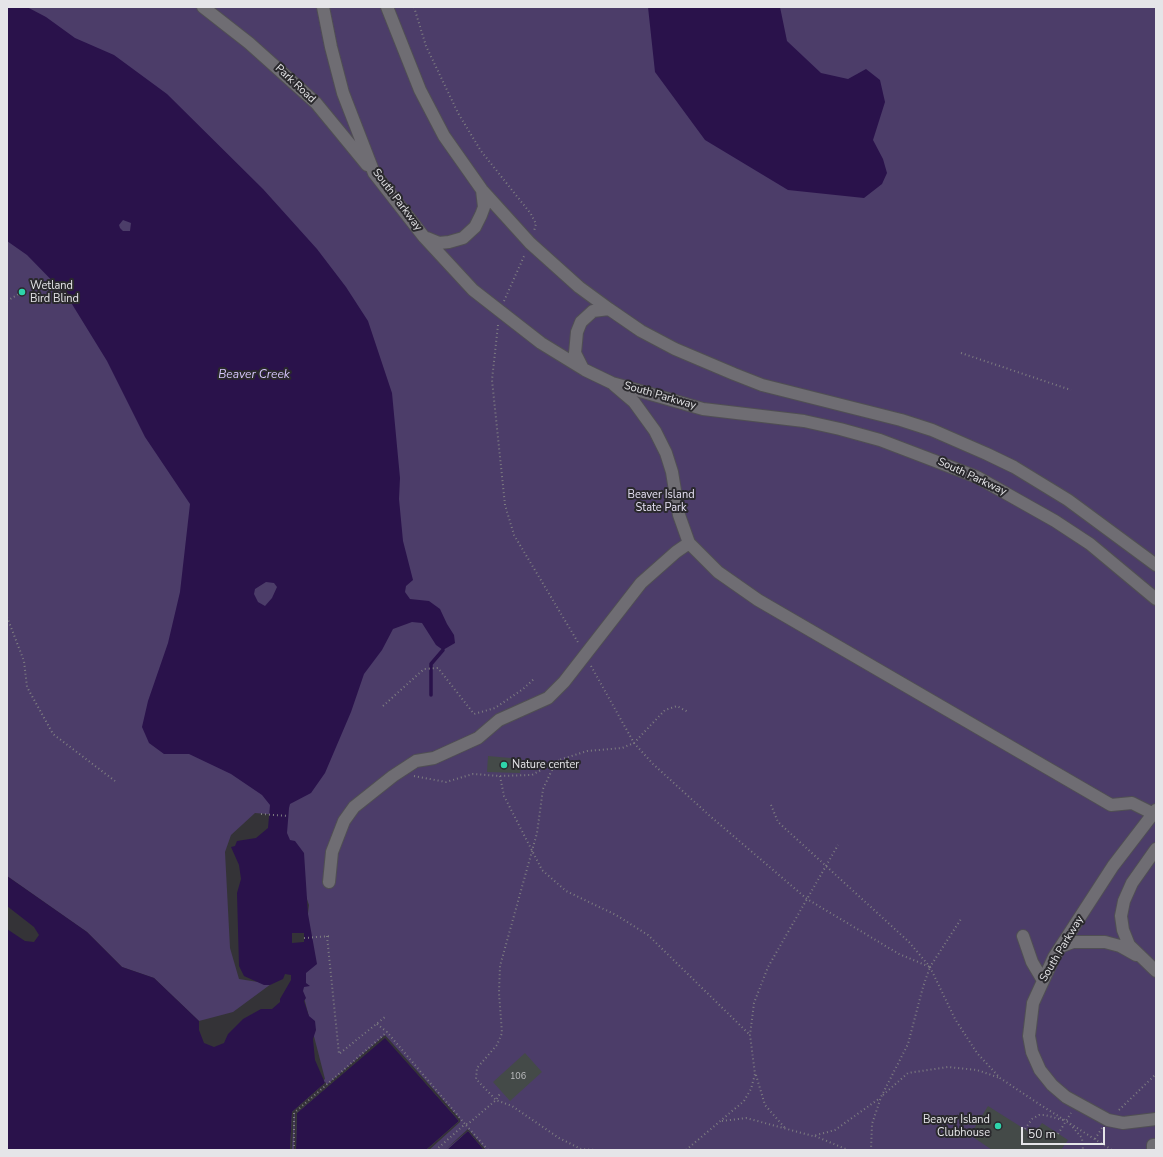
<!DOCTYPE html>
<style>
body{margin:0}
#map{position:relative;width:1163px;height:1157px;overflow:hidden;background:#343337;font-family:"Nunito Sans",sans-serif}
canvas{display:block}
.frame{position:absolute;inset:0;border:8px solid #e5e5e8;pointer-events:none}
.scale{position:absolute;left:1021px;top:1127px;width:84px;height:18px;box-sizing:border-box;border:2px solid #e5e5e8;border-top:0;padding-left:5px;font-size:12px;line-height:14px;white-space:nowrap;color:#e5e5e8;-webkit-text-stroke:3px #2a292d;paint-order:stroke}
</style>
<div id="map">
<canvas width="1163" height="1157"></canvas>
<div class="frame"></div>
<div class="scale">50 m</div>
</div>
<script>
const context = document.querySelector('canvas').getContext('2d');
context.lineJoin = 'round';
function fillPath(path, color) { context.fillStyle = color; context.fill(path, 'evenodd'); }
const shape = rows => new Path2D(rows.map(r => 'M' + r).join(''));
function strokePath(path, color, width, dash) { context.strokeStyle = color; context.lineWidth = width; context.lineCap = dash ? 'butt' : 'round'; context.setLineDash(dash || []); context.stroke(path); }
function drawText(font, color, halo, rows, align = 'center') {
  context.font = font + ' "Nunito Sans",sans-serif'; context.lineWidth = 4; context.setLineDash([]); context.textBaseline = 'middle'; context.strokeStyle = halo; context.fillStyle = color; for (const [text, x, y, turn = 0] of rows) {
    context.save(); context.translate(x, y); context.rotate((+turn || 0) * Math.PI / 180); context.textAlign = isNaN(turn) ? turn : align; if (halo) context.strokeText(text, 0, 0); context.fillText(text, 0, 0); context.restore();
  }
}
fillPath(shape([
 [7,7,1156,7,1156,1150,287,1150,290,1109,325,1079,300,982,309,905,278,815,255,813,231,835,225,852,230,948,239,979,271,984,233,1012,199,1021,154,978,122,967,87,932,7,876]
]), '#4c3d69');
fillPath(shape([
 [7,7,27,7,46,17,75,38,114,55,167,94,263,189,317,249,346,287,368,321,392,393,400,478,399,499,403,541,413,580,406,586,405,592,410,599,429,601,440,609,447,624,454,635,455,643,443,650,436,645,422,623,412,622,393,629,382,650,364,674,351,712,325,773,311,793,290,804,289,808,287,833,290,840,295,841,304,853,308,914,317,964,306,973,306,983,310,986,304,987,303,991,306,998,304,1001,309,1016,315,1021,316,1030,313,1039,315,1060,325,1083,292,1112,290,1150,7,1150,7,929,25,941,34,942,39,935,34,927,7,906,7,876,87,932,122,967,154,978,199,1021,199,1030,204,1043,214,1047,224,1043,228,1034,243,1019,261,1009,272,1009,280,1002,280,999,291,980,291,975,285,974,283,979,270,985,264,985,244,976,239,966,237,893,241,879,239,865,231,847,235,846,237,841,256,838,268,828,270,805,262,795,231,774,189,754,164,754,149,743,142,727,148,701,168,643,180,592,190,504,145,437,107,361,67,296,27,255,7,241],
 [123,220,131,223,130,231,123,231,120,228,119,225],
 [266,582,274,583,277,587,272,598,265,606,258,602,254,594,255,589],
 [648,7,780,7,787,41,821,73,848,79,866,69,880,80,885,102,873,140,883,159,887,173,882,184,864,198,788,190,705,140,655,72],
 [385,1037,459,1121,426,1150,296,1150,297,1113],
 [468,1131,484,1150,447,1150]
]), '#2a124b');
fillPath(shape([
 [292,933,304,933,304,942,292,943],
 [385,1035,460,1119,460,1122,429,1150,426,1150,459,1121,385,1038,297,1113,296,1150,294,1150,295,1112],
 [326,1082,326,1085,294,1113,292,1150,290,1150,292,1112],
 [468,1129,486,1150,484,1150,468,1131,445,1150]
]), '#343337');
strokePath(shape([
 [431,695,431,664,443,650]
]), '#2a124b', 3.5);
fillPath(shape([
 [488,756,522,759,520,773,487,772],
 [525,1053,542,1072,510,1101,493,1082],
 [988,1106,1034,1135,1042,1123,1068,1140,1061,1150,992,1150,970,1135]
]), '#444a48');
const minor = shape([
 [203,7,249,43,316,103,367,165],
 [323,7,331,47,343,93,374,173,424,237,473,290,541,343,585,370,612,383,703,409,804,421,840,429,880,440,977,477,1055,521,1090,544,1156,599],
 [387,7,420,90,444,136,482,190,530,243,579,287,609,309,641,331,675,349,734,374,762,385,901,420,932,430,987,454,1014,467,1068,500,1156,565],
 [427,238,439,243,449,242,463,238,475,227,481,215,484,207,482,190],
 [582,367,575,353,577,332,581,322,593,311,609,309],
 [614,385,634,402,655,431,666,453,672,472,679,515,689,543,718,572,758,600,1111,805,1132,803,1156,815],
 [1156,810,1113,866,1054,957,1033,1003,1029,1036,1032,1052,1040,1070,1052,1085,1066,1097,1108,1120,1123,1123,1156,1119],
 [1156,849,1132,883,1124,901,1121,916,1123,930,1129,945,1156,971],
 [329,882,332,852,344,821,354,807,393,776,416,761,434,758,478,738,499,720,548,698,564,682,641,583,676,552,689,543],
 [1023,936,1032,962,1042,979],
 [1062,946,1073,942,1105,942,1120,946,1136,955],
 [1153,1150,1153,1145,1156,1145]
]);
strokePath(minor, '#504f53', 14);
strokePath(shape([
 [414,7,426,46,458,113,481,151,531,214,536,224,534,231],
 [7,301,22,292],
 [504,301,525,254],
 [498,325,492,380,505,505,514,535,579,644],
 [961,353,1071,390],
 [7,617,24,661,27,687,53,734,115,781],
 [591,666,634,743,653,764,710,816,807,899,899,954,930,967,923,987,908,1044,881,1097,872,1124,871,1150],
 [383,706,424,669,438,668,474,714,495,708,523,689,535,678],
 [559,760,551,772,543,789,537,833,500,966,499,993,502,1033,497,1045,477,1068,476,1079,496,1100,512,1106,559,1138,581,1149,595,1150],
 [414,776,446,782,473,774,500,776,532,775,559,760,587,751,622,748,634,743,665,710,677,706,688,712],
 [500,776,504,796,542,870,566,891,616,915,648,935,750,1035],
 [771,805,778,822,909,942,930,967,961,919],
 [261,814,288,816],
 [327,936,339,1054,385,1017],
 [304,938,331,936],
 [930,967,955,1019,977,1053,1000,1078,1039,1104,1112,1150],
 [377,1024,387,1032,465,1124,436,1150],
 [756,1075,765,1105,785,1128],
 [883,1095,908,1073,948,1067,977,1070,1000,1078],
 [1119,1110,1156,1074],
 [722,1121,746,1118,813,1136,835,1130,880,1098],
 [1070,1124,1082,1138,1083,1150],
 [1025,1129,1032,1119,1039,1115,1045,1115,1063,1120],
 [1058,1134,1071,1113],
 [815,1136,848,1150],
 [1095,1139,1102,1128],
 [294,1150,294,1113,387,1032],
 [488,1150,465,1124,468,1124,496,1100,501,1092],
 [686,1150,744,1101,751,1089,755,1074,750,1035,754,1003,768,967,838,845],
 [978,1150,988,1150]
]), '#7e7d81', 2, [1, 3]);
strokePath(minor, '#6f6d73', 12);
for (const [x, y, r, color] of [
 [22,292,4,"#2ed4ab"],
 [504,765,4,"#2ed4ab"],
 [998,1126,4,"#2ed4ab"]
]) { const dot = new Path2D(); dot.arc(x, y, r, 0, 2 * Math.PI); context.fillStyle = color; context.fill(dot); strokePath(dot, '#2a292d', 1.5); }
drawText('9px', '#bdbec0', null, [
 ["106",518,1077]
]);
drawText('11px', '#e5e5e8', '#2a292d', [
 ["Park Road",295,84,43],
 ["South Parkway",397,200,53],
 ["South Parkway",660,396,16],
 ["South Parkway",972,477,25],
 ["South Parkway",1062,949,-59]
]);
drawText('11px', '#e5e5e8', '#2a292d', [
 ["Wetland",30,286],
 ["Bird Blind",30,299],
 ["Nature center",512,765],
 ["Beaver Island",990,1120,"right"],
 ["Clubhouse",990,1133,"right"]
], 'left');
drawText('11px', '#e5e0f3', '#2a292d', [
 ["Beaver Island",661,495],
 ["State Park",661,508]
]);
drawText('italic 12px', '#d6c5fc', '#2a292d', [
 ["Beaver Creek",254,375]
]);
</script>
